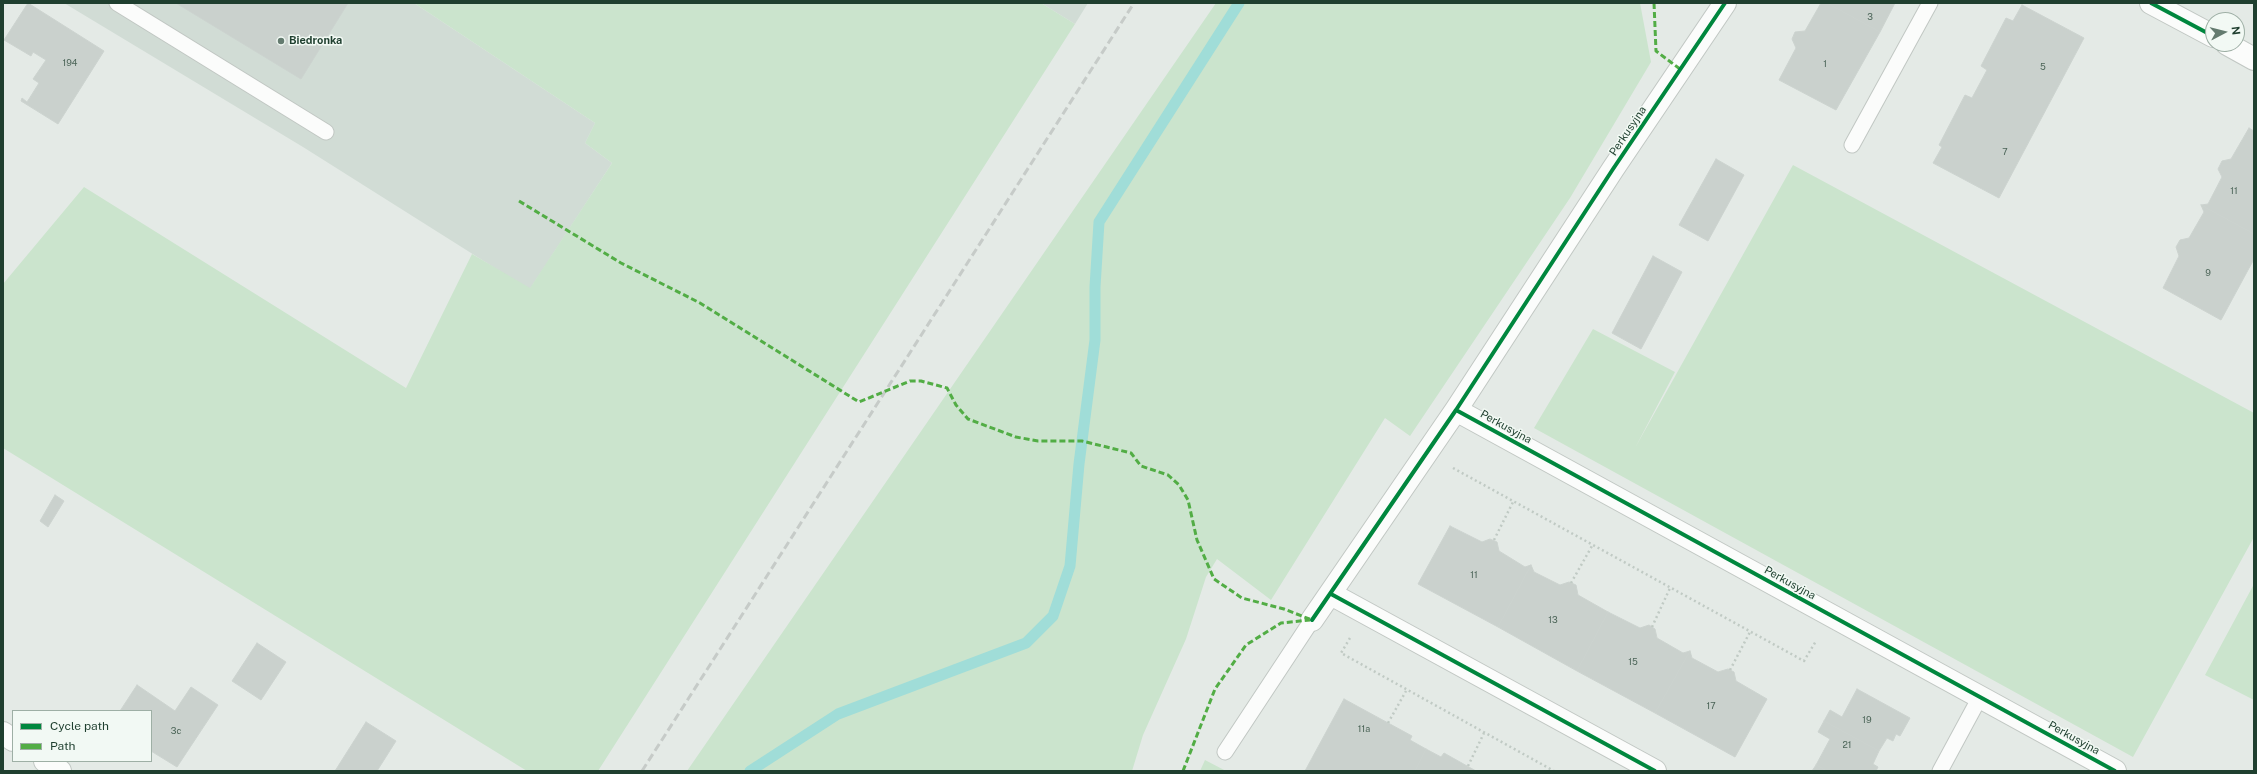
<!DOCTYPE html>
<style>
body{margin:0}
#map{position:relative;width:2257px;height:774px;overflow:hidden;background:#e4eae6;font-family:"Public Sans",sans-serif}
canvas{display:block}
.frame{position:absolute;inset:0;border:4px solid #1f3f2f;pointer-events:none}
.legend{position:absolute;left:12px;top:710px;width:140px;height:52px;box-sizing:border-box;background:#f2f9f4;border:1px solid #9eafa5;margin:0;padding:5px 7px;list-style:none;font-size:12px;color:#1f3f2f}
.legend li{display:flex;align-items:center;gap:8px;height:20px}
.legend b{width:20px;border:1px solid #9eafa5}
.north{position:absolute;left:2205px;top:12px;width:40px;height:40px;box-sizing:border-box;background:#f2f9f4;border:1px solid #9eafa5;border-radius:50%;rotate:83deg;font-size:11px;font-weight:700;line-height:16px;text-align:center;color:#1f3f2f}
.north::after{content:'';display:block;margin:auto;width:14px;height:18px;background:#647b6f;clip-path:polygon(50% 0,100% 100%,50% 72%,0 100%)}
</style>
<div id="map">
<canvas width="2257" height="774"></canvas>
<div class="frame"></div>
<ul class="legend">
<li><b style="height:5px;background:#00873e"></b>Cycle path</li>
<li><b style="height:5px;background:#52ad45"></b>Path</li>
</ul>
<div class="north">N</div>
</div>
<script>
const context = document.querySelector('canvas').getContext('2d');
context.lineJoin = 'round';
function fillPath(path, color) { context.fillStyle = color; context.fill(path, 'evenodd'); }
const shape = rows => new Path2D(rows.map(r => 'M' + r).join(''));
function strokePath(path, color, width, dash) { context.strokeStyle = color; context.lineWidth = width; context.lineCap = dash ? 'butt' : 'round'; context.setLineDash(dash || []); context.stroke(path); }
function drawText(font, color, halo, rows, align = 'center') {
  context.font = font + ' "Public Sans",sans-serif'; context.lineWidth = 3; context.setLineDash([]); context.textBaseline = 'middle'; context.strokeStyle = halo; context.fillStyle = color; for (const [text, x, y, turn = 0] of rows) {
    context.save(); context.translate(x, y); context.rotate((+turn || 0) * Math.PI / 180); context.textAlign = isNaN(turn) ? turn : align; if (halo) context.strokeText(text, 0, 0); context.fillText(text, 0, 0); context.restore();
  }
}
fillPath(shape([
 [64,3,414,3,595,123,585,143,612,163,530,289,517,282,303,147],
 [1041,3,1088,3,1075,24]
]), '#d1dcd5');
fillPath(shape([
 [414,3,1041,3,1075,24,598,771,527,771,3,448,3,284,84,187,406,388,472,254,530,288,612,163,585,143,595,123],
 [1216,3,1640,3,1651,62,1570,198,1410,436,1385,418,1271,600,1217,559,1206,577,1186,639,1143,735,1132,771,687,771],
 [1793,165,2254,413,2254,537,2133,757,1534,428,1593,329,1675,372,1635,448],
 [2254,584,2254,700,2205,675],
 [1205,760,1226,771,1200,771]
]), '#cbe4cd');
strokePath(shape([
 [750,771,838,714,1026,643,1053,616,1070,566,1079,464,1095,340,1095,287,1099,222,1239,3]
]), '#a0ddd8', 11);
const building = shape([
 [28,3,104,51,58,124,21,101,22,98,27,102,29,99,39,83,33,79,46,60,33,52,31,56,4,40,28,3],
 [176,3,348,3,301,79,176,3],
 [1821,3,1827,3,1880,32,1836,110,1779,80,1796,48,1792,39,1795,32,1805,31,1821,3],
 [1827,3,1895,3,1880,32,1827,3],
 [2022,5,2084,38,1999,198,1933,163,1942,147,1939,145,1965,95,1972,98,1987,70,1981,66,2006,18,2013,21,2022,5],
 [2249,128,2254,131,2254,234,2201,205,2208,204,2222,177,2218,169,2222,161,2231,159,2249,128],
 [1716,159,1744,175,1708,241,1679,225,1716,159],
 [2201,205,2254,234,2254,259,2221,320,2163,288,2179,256,2176,247,2180,240,2189,238,2204,212,2201,205],
 [1653,256,1682,272,1641,349,1612,333,1653,256],
 [55,495,64,501,48,527,40,521,55,495],
 [1450,526,1482,542,1490,539,1497,542,1499,551,1525,567,1531,565,1498,627,1418,584,1450,526],
 [1531,565,1534,572,1560,585,1569,582,1576,585,1578,595,1608,612,1577,671,1498,627,1531,565],
 [1608,612,1640,628,1649,625,1655,629,1657,638,1683,653,1690,651,1655,713,1577,671,1608,612],
 [257,643,286,662,261,700,232,681,257,643],
 [1690,651,1692,658,1718,672,1728,669,1734,672,1736,681,1767,699,1735,757,1655,713,1690,651],
 [137,685,175,711,191,687,218,705,177,767,151,751,151,711,120,711,137,685],
 [1857,689,1910,718,1900,736,1896,734,1893,741,1887,738,1879,751,1824,721,1830,710,1842,717,1857,689],
 [1344,699,1412,736,1410,740,1426,749,1415,771,1305,771,1344,699],
 [1824,721,1879,751,1873,764,1878,767,1876,771,1827,771,1816,765,1830,739,1818,732,1824,721],
 [366,722,396,741,377,771,335,771,366,722],
 [1426,749,1441,757,1444,753,1476,771,1415,771,1426,749],
 [1816,765,1827,771,1812,771,1816,765]
]);
fillPath(building, '#cad1cd');
strokePath(building, '#ccd3cf', 1);
const service = shape([
 [117,3,326,132],
 [1852,145,1930,3],
 [1225,752,1312,620],
 [1940,771,1980,697]
]);
const minor = shape([
 [2151,3,2213,36],
 [2227,44,2254,59],
 [1456,410,2115,771],
 [1331,594,1655,771],
 [1312,620,1456,410,1613,169,1725,3],
 [3,733,13,740],
 [45,761,60,771]
]);
strokePath(service, '#c1c7c3', 17);
strokePath(minor, '#c1c7c3', 24);
strokePath(shape([
 [1453,468,1804,661,1816,641],
 [1494,540,1513,502],
 [1571,583,1592,546],
 [1652,627,1670,588],
 [1350,638,1341,653,1554,771],
 [1730,670,1750,632],
 [1388,723,1406,691],
 [1468,766,1484,733]
]), '#c0cac4', 2.5, [2, 3]);
strokePath(service, '#fbfcfb', 15);
strokePath(minor, '#fbfcfb', 22);
strokePath(shape([
 [642,771,1134,3]
]), '#c6cbc8', 3, [8, 4]);
strokePath(shape([
 [1654,3,1656,51,1680,69],
 [519,201,621,263,700,303,859,402,910,381,921,381,947,388,956,405,968,419,1016,437,1038,441,1082,441,1131,453,1141,466,1168,475,1179,485,1188,500,1197,540,1214,579,1242,598,1284,609,1312,620],
 [1183,771,1215,689,1246,645,1281,623,1310,620]
]), '#52ad45', 3, [6, 3]);
strokePath(shape([
 [2151,3,2213,36],
 [1456,410,2115,771],
 [1331,594,1655,771],
 [1312,620,1456,410,1613,169,1725,3]
]), '#00873e', 4);
for (const [x, y, r, color] of [
 [281,41,4,"#647b6f"]
]) { const dot = new Path2D(); dot.arc(x, y, r, 0, 2 * Math.PI); context.fillStyle = color; context.fill(dot); strokePath(dot, '#f2f9f4', 1.5); }
drawText('9px', '#4b6457', null, [
 ["3",1870,17],
 ["194",70,63],
 ["1",1825,64],
 ["5",2043,67],
 ["7",2005,152],
 ["11",2234,191],
 ["9",2208,273],
 ["11",1474,575],
 ["13",1553,620],
 ["15",1633,662],
 ["17",1711,706],
 ["19",1867,720],
 ["11a",1364,729],
 ["3c",176,731],
 ["21",1847,745]
]);
drawText('bold 11px', '#1f3f2f', '#f2f9f4', [
 ["Biedronka",289,41]
], 'left');
drawText('11px', '#1f3f2f', '#f2f9f4', [
 ["Perkusyjna",1628,131,-56],
 ["Perkusyjna",1506,427,29],
 ["Perkusyjna",1790,583,29],
 ["Perkusyjna",2074,738,29]
]);
</script>
